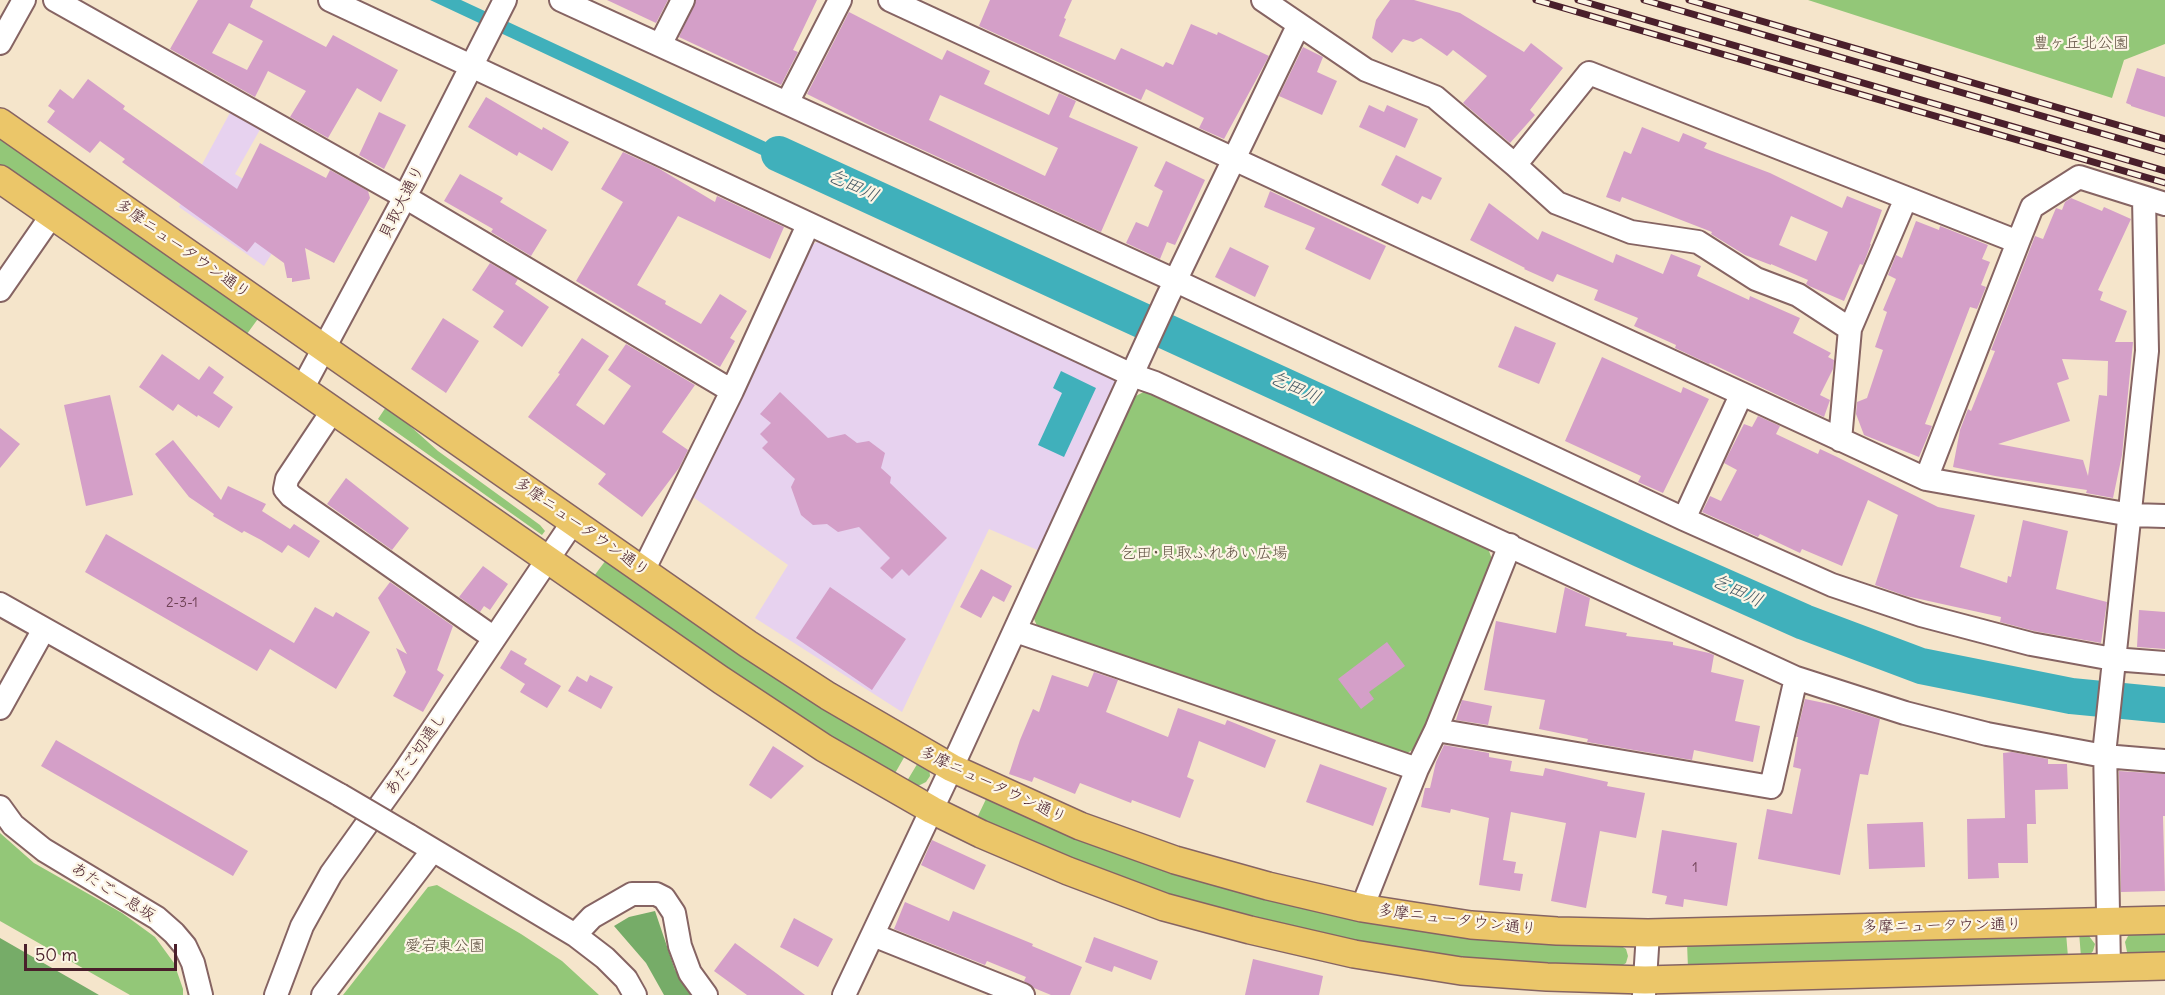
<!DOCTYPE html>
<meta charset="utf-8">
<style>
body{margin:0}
#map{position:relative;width:2165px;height:995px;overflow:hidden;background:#f5e5cb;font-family:Delius,sans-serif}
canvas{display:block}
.scale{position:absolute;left:24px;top:944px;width:153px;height:27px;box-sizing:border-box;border:3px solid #4a1f2b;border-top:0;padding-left:8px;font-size:18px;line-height:21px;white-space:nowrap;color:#4a1f2b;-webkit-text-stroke:4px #fcf5e5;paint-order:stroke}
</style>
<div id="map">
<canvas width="2165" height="995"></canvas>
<div class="scale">50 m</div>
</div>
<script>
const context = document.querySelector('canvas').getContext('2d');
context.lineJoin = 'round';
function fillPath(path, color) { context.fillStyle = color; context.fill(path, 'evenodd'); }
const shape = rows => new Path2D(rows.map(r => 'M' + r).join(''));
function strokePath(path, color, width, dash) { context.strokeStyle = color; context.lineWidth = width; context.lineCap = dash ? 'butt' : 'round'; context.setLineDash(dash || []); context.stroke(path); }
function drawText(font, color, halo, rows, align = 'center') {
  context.font = font + ' Delius,"Klee One",sans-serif'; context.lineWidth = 4.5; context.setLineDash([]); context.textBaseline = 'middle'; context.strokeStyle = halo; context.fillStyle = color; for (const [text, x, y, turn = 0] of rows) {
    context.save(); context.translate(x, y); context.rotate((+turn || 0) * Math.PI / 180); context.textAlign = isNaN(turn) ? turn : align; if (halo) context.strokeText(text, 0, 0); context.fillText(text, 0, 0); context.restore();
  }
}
fillPath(shape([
 [232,109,262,126,235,174,298,212,264,266,179,207],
 [825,238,1112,374,1120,387,1042,552,989,529,902,712,755,618,788,565,693,497,811,245]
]), '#e7d2ef');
fillPath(shape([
 [1808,0,2165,0,2165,44,2124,60,2112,98],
 [0,137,260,316,244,338,0,167],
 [1153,387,1485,540,1493,562,1416,748,1402,756,1040,633,1032,614,1132,398],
 [386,407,400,417,438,451,540,525,545,531,542,535,378,419],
 [609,556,906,754,894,775,830,738,728,670,594,576],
 [919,761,929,767,930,776,926,782,918,786,907,781],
 [987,797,1171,869,1618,944,1626,949,1628,956,1626,963,1620,967,1466,960,1356,943,1255,920,1168,894,1070,858,977,818],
 [0,833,34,863,122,913,155,937,174,963,183,989,183,995,130,995,0,921],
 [437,885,521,934,562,961,599,995,343,995,428,887],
 [2165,931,2165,955,2136,956,2127,952,2125,942,2129,934],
 [2079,932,2086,932,2095,944,2093,951,2088,957,2081,957],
 [2066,933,2068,957,1688,968,1687,943]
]), '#93c778');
fillPath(shape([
 [655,911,675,970,691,995,664,995,646,963,614,926,629,917],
 [0,938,99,995,0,995]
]), '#76ac68');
fillPath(shape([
 [430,0,461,0,826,170,819,182],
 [1061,371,1096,388,1064,457,1038,445,1062,393,1053,388]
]), '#40b0bb');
strokePath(shape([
 [779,154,1642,550,1804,622,1921,666,2071,696,2165,705]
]), '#40b0bb', 36);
fillPath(shape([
 [198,0,253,0,250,7,326,47,333,35,398,70,381,102,357,88,328,138,290,117,306,91,268,71,255,97,170,49],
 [229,23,263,41,247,70,212,53],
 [607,0,668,0,656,23],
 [696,0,817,0,793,50,798,52,781,85,679,37],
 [990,0,1072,0,1064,18,1066,19,1059,36,1115,60,1121,48,1163,67,1166,62,1173,65,1191,24,1217,35,1218,32,1269,56,1224,139,1199,128,1204,118,1146,89,1141,100,979,26],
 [1390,0,1414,0,1460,13,1524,52,1531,43,1563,68,1530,110,1535,115,1510,143,1463,103,1487,76,1453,50,1447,56,1421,38,1413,42,1403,39,1392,53,1372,38,1376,20],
 [849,12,942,60,947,50,990,71,984,84,1049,115,1059,93,1076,101,1069,117,1138,147,1101,232,875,128,807,94],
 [940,95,1058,148,1045,176,929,120],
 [1303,47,1323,57,1317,72,1337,81,1322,115,1279,96],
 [2137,68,2165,77,2165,117,2131,106,2131,105,2126,103],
 [88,79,125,106,123,109,237,189,260,143,326,178,330,170,368,191,370,198,334,263,305,248,310,279,292,282,292,278,287,278,284,263,255,242,247,252,122,162,125,159,100,141,90,153,47,122,55,111,48,106,60,89,73,99],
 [486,97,542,130,543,127,569,142,552,171,519,152,517,156,468,127],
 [1369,105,1384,112,1387,105,1418,119,1405,148,1359,127],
 [379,112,406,125,384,169,359,155],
 [1642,127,1679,142,1683,133,1707,143,1704,148,1770,173,1842,208,1847,196,1882,210,1870,244,1871,244,1863,265,1860,264,1844,301,1809,286,1806,284,1808,280,1771,264,1771,265,1745,255,1711,234,1712,232,1622,197,1620,202,1606,197,1624,151,1631,154],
 [1791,216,1828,232,1816,261,1779,245],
 [623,152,658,168,715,202,717,196,784,227,770,259,678,216,637,285,666,301,665,304,701,324,720,294,747,311,730,338,735,341,720,367,576,281,623,202,601,189],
 [1396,155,1442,178,1431,200,1422,196,1418,204,1381,185],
 [1166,161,1205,180,1175,245,1167,242,1160,259,1126,243,1136,222,1148,227,1163,191,1154,186],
 [460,174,503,198,500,202,547,230,531,256,491,232,493,229,444,201],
 [1270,191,1386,246,1370,280,1305,249,1315,228,1264,207],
 [2071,198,2102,211,2104,207,2131,219,2098,290,2103,292,2100,300,2127,311,2115,342,2133,342,2122,455,2113,498,2086,493,2087,490,1995,476,1953,467,1960,430,1968,409,1971,411,1995,351,1991,350,2035,236,2043,239,2056,208,2062,210,2065,202],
 [2062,359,2108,361,2107,396,2099,395,2088,476,2083,460,1998,444,2070,421,2057,383,2069,379],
 [1489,203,1538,240,1542,231,1613,263,1616,254,1663,274,1671,254,1701,266,1697,276,1749,300,1750,296,1800,318,1793,333,1831,353,1828,357,1834,360,1833,369,1820,395,1830,400,1824,417,1710,363,1709,364,1675,348,1676,345,1634,326,1638,318,1594,300,1598,290,1557,274,1553,282,1524,269,1525,268,1470,240],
 [1916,221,1939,230,1940,226,1988,245,1982,259,1990,262,1981,285,1986,287,1977,309,1970,307,1925,424,1932,426,1919,457,1864,435,1856,414,1857,402,1867,398,1883,350,1875,347,1887,312,1883,310,1896,279,1888,275,1896,255,1902,258],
 [1230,247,1269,266,1255,297,1215,277],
 [490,263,518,279,515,284,549,307,522,347,493,327,504,311,472,290],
 [443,318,479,341,446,393,411,369],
 [1515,326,1556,343,1539,384,1498,367],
 [582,338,609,356,576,405,604,425,631,386,608,370,626,344,695,385,662,432,688,450,679,468,642,517,598,484,606,474,528,417,560,374,558,373],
 [162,354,199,380,209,366,224,377,213,393,233,407,219,428,198,415,197,417,178,404,173,411,139,387],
 [1602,357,1681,393,1683,387,1709,399,1663,493,1638,482,1641,476,1565,441],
 [780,392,828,438,845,434,857,443,869,441,885,453,881,468,891,477,890,483,947,538,909,576,902,569,892,579,880,568,890,558,859,527,838,532,827,524,813,525,801,515,791,487,795,479,762,448,768,442,760,434,771,423,760,414],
 [110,395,133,495,86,506,64,405],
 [1758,416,1780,426,1776,434,1818,454,1820,449,1835,456,1938,507,1975,515,1960,567,2007,583,2008,576,2011,577,2023,520,2068,531,2056,589,2107,602,2101,643,2034,631,2000,622,2001,617,1906,596,1875,585,1898,515,1868,500,1842,566,1802,549,1800,553,1760,534,1758,537,1702,512,1710,496,1721,501,1737,470,1724,463,1744,424,1752,427],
 [0,428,20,444,0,468],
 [173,440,221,500,228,486,266,504,262,511,290,529,294,524,320,541,309,558,288,545,282,553,261,540,244,531,242,533,213,516,214,514,189,497,155,454],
 [346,478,409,528,392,550,327,504],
 [106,534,294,643,315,607,333,617,336,612,370,632,336,689,270,649,257,671,85,572],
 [483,566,508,584,490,610,484,606,480,612,459,597],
 [981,569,1012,586,1004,602,993,596,981,618,960,607],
 [390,582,453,626,437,670,444,675,423,712,393,696,406,672,396,648,407,654,378,598],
 [830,587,906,639,872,690,796,638],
 [1565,587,1590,598,1585,626,1627,633,1626,636,1673,642,1673,645,1709,653,1714,655,1711,672,1744,680,1735,721,1760,726,1753,762,1694,750,1692,760,1587,742,1588,739,1539,729,1545,700,1484,690,1496,621,1556,633],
 [2139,610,2165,612,2165,649,2137,647],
 [1387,642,1405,666,1369,692,1374,699,1361,709,1338,679],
 [511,650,527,659,524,664,561,686,547,708,520,692,525,684,500,668],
 [1094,672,1118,680,1106,712,1168,737,1178,708,1225,725,1227,720,1276,740,1265,768,1199,741,1187,777,1194,780,1180,818,1132,800,1131,803,1080,783,1075,794,1034,777,1032,782,1009,774,1020,740,1033,709,1039,712,1052,675,1088,687],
 [590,675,613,687,601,709,568,691,577,676,587,682],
 [1805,699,1834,705,1880,719,1868,775,1860,774,1840,875,1758,859,1767,809,1792,814,1801,769,1793,767,1798,737,1796,737],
 [1462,700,1492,706,1488,725,1456,720],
 [56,740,248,851,233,876,41,766],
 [1444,745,1489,753,1489,757,1512,761,1510,771,1543,776,1545,768,1608,782,1607,786,1645,793,1636,838,1600,831,1586,908,1551,901,1566,823,1511,812,1503,860,1516,862,1514,873,1523,874,1520,891,1479,885,1489,818,1451,809,1450,813,1421,807,1425,788,1430,788,1436,762],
 [773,746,804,766,771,799,749,785],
 [2012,752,2048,759,2048,764,2067,764,2068,789,2035,790,2036,824,2027,824,2028,863,1998,863,1999,878,1968,879,1967,819,2005,818,2003,753],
 [1320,764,1387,788,1373,826,1306,802],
 [2119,771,2165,774,2165,816,2163,816,2165,891,2121,892],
 [1923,822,1925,867,1869,869,1867,824],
 [1662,830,1737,843,1727,906,1684,899,1683,907,1665,904,1667,896,1652,893],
 [932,840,986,865,974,890,921,865],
 [905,902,949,921,953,911,1033,944,1032,946,1082,967,1070,995,1051,995,1034,988,1024,981,1026,977,987,961,985,965,894,929],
 [794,918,833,939,818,967,780,947],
 [1094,937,1158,961,1151,980,1114,966,1112,972,1085,962],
 [735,943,776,973,805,995,747,995,714,971],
 [1253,959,1323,976,1319,995,1245,995]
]), '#d49fc8');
const minor = shape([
 [55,0,405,197,732,391],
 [330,0,1132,375,1155,383,1796,678,1905,713,1987,734,2104,756,2165,761],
 [561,0,1176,281,1684,519,1832,585,1921,615,2031,644,2113,659,2165,663],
 [890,0,1926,479,2131,515,2165,516],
 [1263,0,1366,70,1435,97,1515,165,1589,73,2018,242,2032,207,2079,177,2165,204],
 [0,43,24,0],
 [660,45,683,0],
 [787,103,840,0],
 [1515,165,1557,203,1631,232,1698,242,1756,279,1798,295,1850,329],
 [0,290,52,215],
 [302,389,405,197,505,0],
 [333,410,287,479,285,489,291,496,494,638],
 [1840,440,1850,329,1906,198],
 [1926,479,2018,242],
 [1684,519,1741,395],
 [643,571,732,391,808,225],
 [0,604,340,795],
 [1016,631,1417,769],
 [0,708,44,629],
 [1436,730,1771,787,1796,678],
 [0,807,13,825,44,850,157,918,174,933,185,946,193,963,201,995],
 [408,835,575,935,605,958,626,979,635,995],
 [1362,908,1417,769,1436,730,1510,545],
 [575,935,592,917,632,894,656,894,664,898,674,913,680,946,690,973,706,995],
 [873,935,1023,995],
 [2109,968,2105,745,2147,351,2144,198],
 [276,995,302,926,331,874,404,772,573,522],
 [323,995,433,850],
 [844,995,959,752,1167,298,1298,26],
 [1644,995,1648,933]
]);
const major = shape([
 [0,122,748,644,828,696,952,768,1080,826,1175,860,1268,886,1362,908,1471,925,1557,931,1648,933,2165,920],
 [0,179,721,680,824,748,932,810,981,834,1068,871,1164,907,1250,930,1354,954,1461,971,1547,977,1645,980,2165,966]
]);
strokePath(minor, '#866463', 26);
strokePath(major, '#866463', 30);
strokePath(minor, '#fff', 22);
strokePath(major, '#ebc669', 27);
const rail = shape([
 [1536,0,2165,183],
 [1578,0,2165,171],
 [1644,0,2165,152],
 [1689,0,2165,139]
]);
strokePath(rail, '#4a1f2b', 7);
strokePath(rail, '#fcf5e5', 4.5, [14]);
const minorBridge = shape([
 [340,795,408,835]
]);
strokePath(minorBridge, '#866463', 26, []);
strokePath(minorBridge, '#fff', 22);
drawText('14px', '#6c3f52', null, [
 ["2-3-1",182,603],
 ["1",1695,868]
]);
drawText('16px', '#605142', '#fcf5e5', [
 ["豊ヶ丘北公園",2081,43],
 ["乞田･貝取ふれあい広場",1204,553],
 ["愛宕東公園",445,946]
]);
drawText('16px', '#4a1f2b', '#fcf5e5', [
 ["貝取大通り",402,202,-63],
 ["多摩ニュータウン通り",183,249,35],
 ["多摩ニュータウン通り",582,527,35],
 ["あたご切通し",416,754,-56],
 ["多摩ニュータウン通り",993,785,25],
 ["あたご一息坂",113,892,32],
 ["多摩ニュータウン通り",1457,920,7],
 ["多摩ニュータウン通り",1942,926,-1]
]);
drawText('italic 18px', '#465965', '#fcf5e5', [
 ["乞田川",853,186,25],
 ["乞田川",1295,388,25],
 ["乞田川",1737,591,25]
]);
</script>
